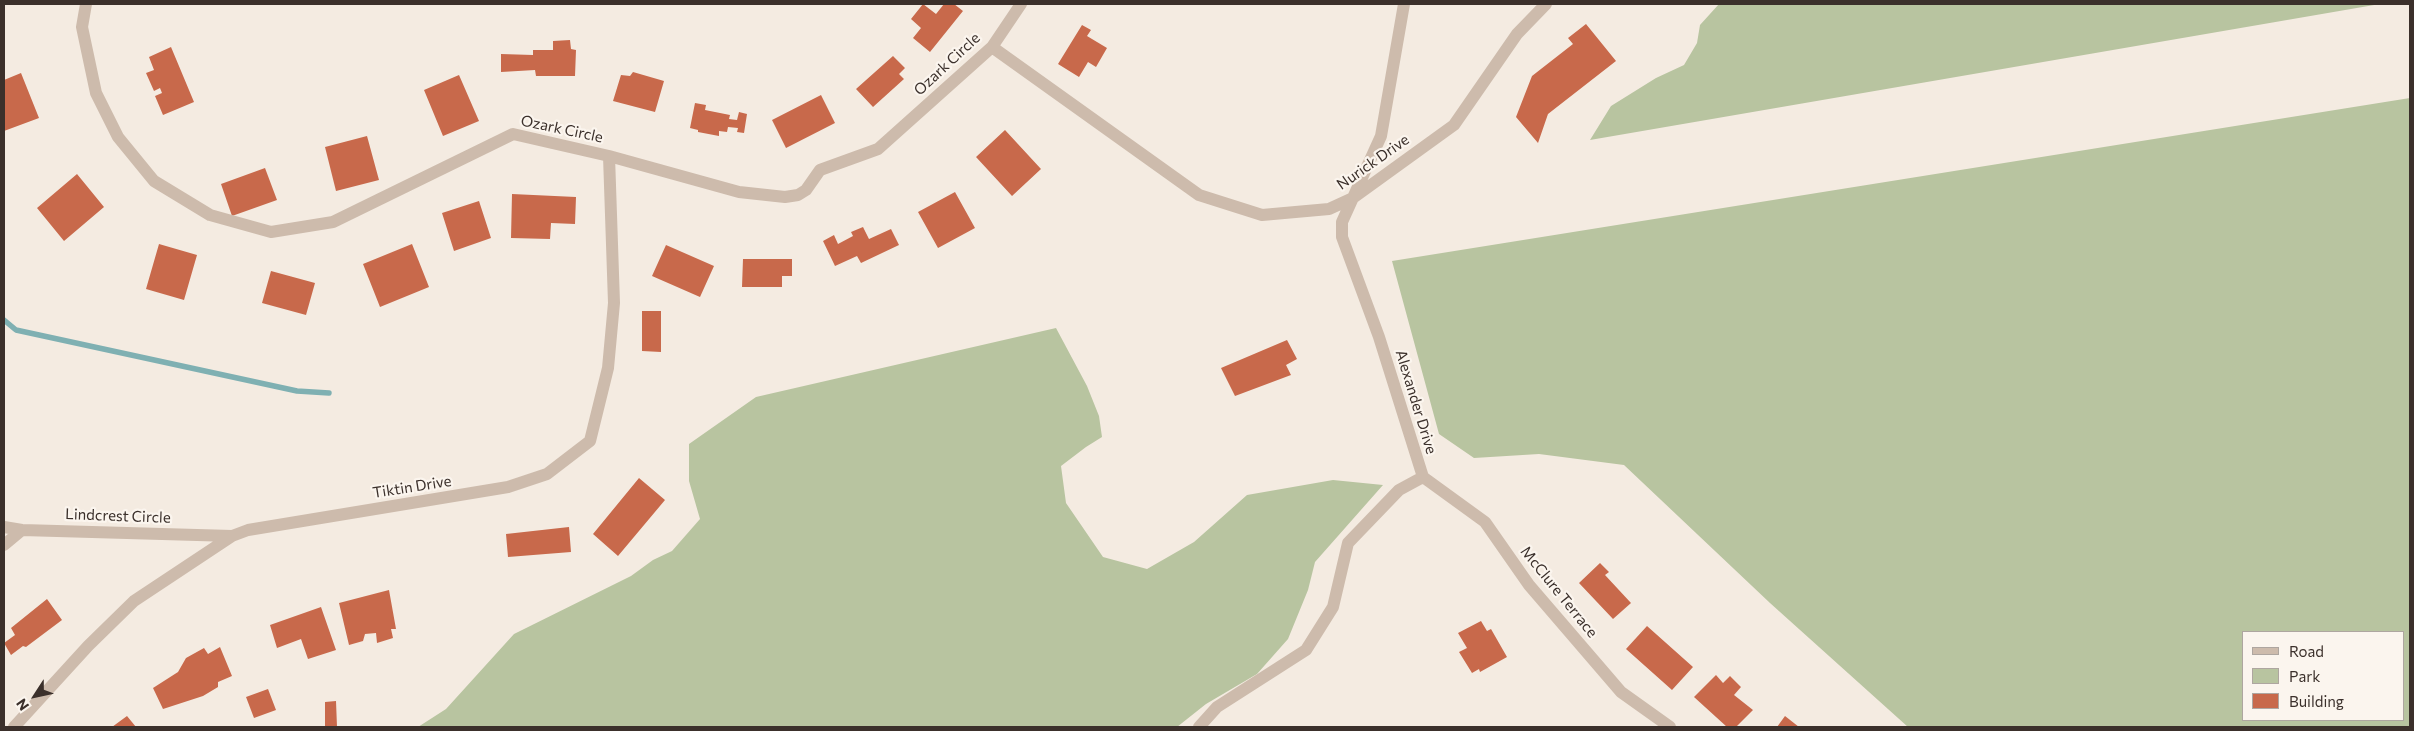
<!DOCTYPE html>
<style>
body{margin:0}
#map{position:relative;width:2414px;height:731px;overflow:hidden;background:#f4ebe1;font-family:Commissioner,sans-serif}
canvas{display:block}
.frame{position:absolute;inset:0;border:5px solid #3b302b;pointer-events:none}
.legend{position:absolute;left:2242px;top:631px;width:162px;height:90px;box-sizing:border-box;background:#fbf5ee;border:1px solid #aea6a0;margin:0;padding:6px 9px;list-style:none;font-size:15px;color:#3b302b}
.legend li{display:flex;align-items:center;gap:10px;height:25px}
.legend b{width:25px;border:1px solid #aea6a0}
.north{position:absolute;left:10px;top:671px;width:50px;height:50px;-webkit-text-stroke:4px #fbf5ee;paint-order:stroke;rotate:235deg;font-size:14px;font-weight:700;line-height:20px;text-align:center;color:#3b302b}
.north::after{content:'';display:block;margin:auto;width:18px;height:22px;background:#3b302b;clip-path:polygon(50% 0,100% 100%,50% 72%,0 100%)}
</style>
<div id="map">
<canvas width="2414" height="731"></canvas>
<div class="frame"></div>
<ul class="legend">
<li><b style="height:6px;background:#cdbbac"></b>Road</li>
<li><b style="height:14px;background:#b8c4a0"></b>Park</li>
<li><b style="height:14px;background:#c8694b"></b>Building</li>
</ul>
<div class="north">N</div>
</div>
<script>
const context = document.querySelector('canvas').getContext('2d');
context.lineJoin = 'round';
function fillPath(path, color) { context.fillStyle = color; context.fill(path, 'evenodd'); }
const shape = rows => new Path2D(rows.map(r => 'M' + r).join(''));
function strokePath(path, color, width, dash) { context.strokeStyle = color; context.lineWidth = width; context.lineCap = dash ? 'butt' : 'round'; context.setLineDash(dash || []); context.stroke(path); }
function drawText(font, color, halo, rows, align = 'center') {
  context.font = font + ' Commissioner,sans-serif'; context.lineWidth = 4.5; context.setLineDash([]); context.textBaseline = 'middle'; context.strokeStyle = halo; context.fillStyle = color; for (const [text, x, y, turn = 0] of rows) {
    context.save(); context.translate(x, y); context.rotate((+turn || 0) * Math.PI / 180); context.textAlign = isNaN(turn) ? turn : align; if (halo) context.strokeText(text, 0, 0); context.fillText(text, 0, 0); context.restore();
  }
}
fillPath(shape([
 [1719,4,2380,4,1590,140,1611,106,1656,78,1684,65,1697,43,1700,25],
 [2410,98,2410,727,1908,727,1770,603,1624,465,1539,454,1474,458,1439,434,1392,261],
 [2243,632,2403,632,2403,720,2243,720],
 [1056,328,1087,386,1099,416,1102,437,1086,447,1061,466,1066,503,1103,557,1147,569,1194,542,1247,495,1333,480,1383,485,1315,562,1308,590,1288,639,1257,674,1206,704,1177,727,418,727,446,709,514,634,631,576,653,560,672,551,700,519,689,481,689,444,756,397]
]), '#b8c4a0');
strokePath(shape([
 [4,320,16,330,297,391,329,393]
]), '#7fb0b2', 5.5);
fillPath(shape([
 [923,4,936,14,944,4,954,4,963,11,930,52,913,38,921,28,911,19],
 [1586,24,1616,61,1548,114,1538,143,1516,117,1532,76,1573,44,1568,38],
 [1082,25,1091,30,1087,36,1107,48,1096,67,1088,62,1079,77,1058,64],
 [570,40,571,49,576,50,575,76,536,76,535,70,501,72,501,54,533,55,533,50,553,50,553,41],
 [171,47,194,102,163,115,155,96,162,93,160,88,154,91,146,73,154,70,149,57],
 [893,56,905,68,899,74,904,79,873,107,856,89],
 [633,72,664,81,655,112,613,101,621,75,630,76],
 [21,73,39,118,4,131,4,80],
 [459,75,479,121,443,136,424,90],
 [821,95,835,123,786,148,772,120],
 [695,103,706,105,705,110,730,115,729,119,737,120,739,112,747,114,744,133,737,132,738,128,728,127,727,132,719,131,719,136,698,132,698,130,690,128],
 [1005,130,1041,169,1012,196,976,157],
 [367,136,379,180,336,191,325,147],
 [265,168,277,200,232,216,221,184],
 [77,174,104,207,64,241,37,208],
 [955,192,975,228,938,248,918,212],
 [512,194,576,197,575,224,551,223,550,239,511,238],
 [479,201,491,238,454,251,442,213],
 [863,227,869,239,891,229,899,245,861,263,857,256,835,266,823,241,834,235,838,244,853,236,851,232],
 [159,244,197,255,184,300,146,289],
 [412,244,429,287,380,307,363,264],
 [666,245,714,266,700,297,652,276],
 [743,259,792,259,792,276,782,276,782,287,742,287],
 [271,271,315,283,306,315,262,303],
 [642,311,661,311,661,352,642,351],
 [1287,340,1297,359,1286,365,1291,375,1235,396,1221,368],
 [639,478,665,500,618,556,593,534],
 [569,527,571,552,508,557,506,534],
 [1600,563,1609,572,1605,575,1631,603,1613,619,1579,583],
 [389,590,396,629,391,629,393,638,377,643,376,633,365,634,363,641,349,645,339,603],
 [47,599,62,620,26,647,23,646,11,655,4,643,15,635,11,628],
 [321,607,336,650,308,659,301,639,277,648,270,625],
 [1481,621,1487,631,1491,629,1507,657,1480,672,1479,669,1472,673,1459,652,1467,648,1458,633],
 [1647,626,1693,667,1672,690,1626,649],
 [220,647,232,676,218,682,218,687,203,696,163,709,153,688,178,672,186,658,204,648,208,654],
 [1716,675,1723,683,1730,676,1741,687,1734,695,1753,710,1736,727,1727,727,1694,697],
 [268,689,276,710,254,718,246,697],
 [336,701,337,727,325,727,325,702],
 [127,716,136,727,112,727],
 [1785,716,1799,727,1777,727]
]), '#c8694b');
strokePath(shape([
 [86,4,82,27,96,93,118,137,154,181,210,215,271,232,333,222,513,134,609,156,739,192,785,197,798,195,806,190,820,170,878,149,992,47,1021,4],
 [1404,4,1381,136,1342,222,1342,237,1379,337,1423,477],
 [992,47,1199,195,1262,215,1329,209,1353,198,1454,125,1517,34,1546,4],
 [1423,477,1485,522,1529,585,1621,692,1670,727],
 [4,527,22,530,232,536],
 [4,545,22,530],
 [14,727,88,646,134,601,232,536,248,530,508,487,547,474,590,441,608,368,614,303,609,156],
 [1199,727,1217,707,1306,650,1333,607,1348,543,1399,490,1423,477]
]), '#cdbbac', 12);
drawText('15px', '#3b302b', '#fbf5ee', [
 ["Ozark Circle",947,64,-43],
 ["Ozark Circle",562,129,12],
 ["Nurick Drive",1373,162,-35],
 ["Alexander Drive",1416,402,73],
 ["Tiktin Drive",412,487,-9],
 ["Lindcrest Circle",118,516,2],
 ["McClure Terrace",1559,592,51]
]);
</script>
